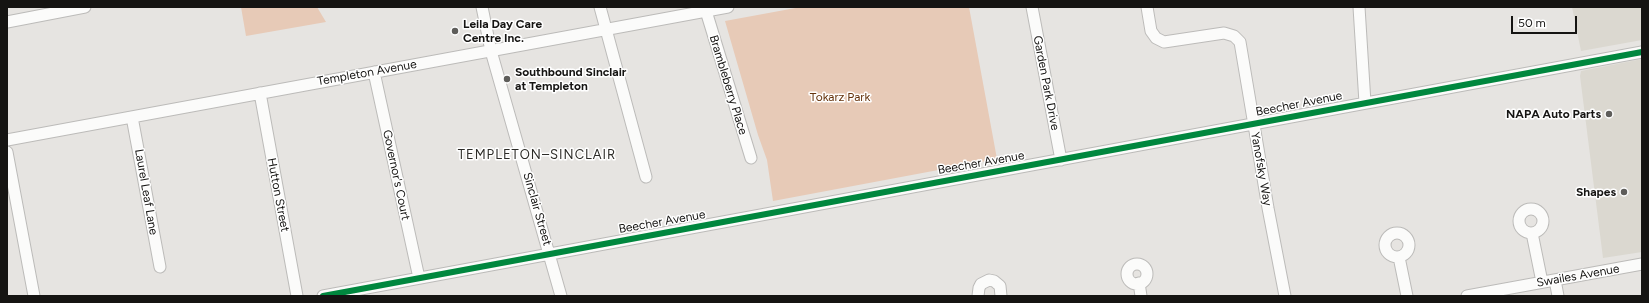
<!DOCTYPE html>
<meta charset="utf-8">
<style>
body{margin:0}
#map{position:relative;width:1649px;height:303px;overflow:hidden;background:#e6e4e1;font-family:Figtree,sans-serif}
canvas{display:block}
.frame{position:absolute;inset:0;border:8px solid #151412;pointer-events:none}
.scale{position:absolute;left:1511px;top:16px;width:66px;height:18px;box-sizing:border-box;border:2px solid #151412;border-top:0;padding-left:5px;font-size:12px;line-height:14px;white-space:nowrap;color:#151412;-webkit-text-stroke:3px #fff;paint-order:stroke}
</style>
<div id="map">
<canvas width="1649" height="303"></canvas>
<div class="frame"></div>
<div class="scale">50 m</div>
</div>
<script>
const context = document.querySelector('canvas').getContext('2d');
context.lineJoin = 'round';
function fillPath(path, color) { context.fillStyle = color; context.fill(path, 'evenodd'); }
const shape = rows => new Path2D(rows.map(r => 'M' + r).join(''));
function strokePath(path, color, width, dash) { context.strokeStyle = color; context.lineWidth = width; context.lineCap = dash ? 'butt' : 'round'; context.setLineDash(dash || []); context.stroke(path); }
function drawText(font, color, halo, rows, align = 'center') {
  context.font = font + ' Figtree,sans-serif'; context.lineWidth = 3; context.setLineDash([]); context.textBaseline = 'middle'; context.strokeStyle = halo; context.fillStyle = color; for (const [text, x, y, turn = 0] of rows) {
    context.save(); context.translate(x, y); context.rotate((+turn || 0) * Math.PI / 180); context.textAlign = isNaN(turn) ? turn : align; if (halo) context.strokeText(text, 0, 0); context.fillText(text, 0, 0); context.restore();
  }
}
fillPath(shape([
 [1572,7,1642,7,1642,40,1581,51],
 [1642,59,1642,252,1603,258,1580,76,1581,71]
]), '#dbd8d0');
fillPath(shape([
 [241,7,317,7,326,22,246,36],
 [801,7,969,7,997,159,773,201,767,160,758,135,725,21]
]), '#e7cab7');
const minor = shape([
 [482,7,491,51,561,296],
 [600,7,646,177],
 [1032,7,1061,160],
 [1147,7,1151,31,1156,38,1164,42,1224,33,1234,36,1240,42,1268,208,1285,296],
 [1359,7,1365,103],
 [706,11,751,158],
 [7,22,85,7],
 [374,72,419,278],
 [260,93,297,296],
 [132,117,160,267],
 [7,140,728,7],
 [7,152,34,296],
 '1519 221a12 12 0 1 1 24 0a12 12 0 1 1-24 0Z',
 [1532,233,1542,282],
 '1385 245a12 12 0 1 1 24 0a12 12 0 1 1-24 0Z',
 [1399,257,1407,296],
 '1127 274a10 10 0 1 1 20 0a10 10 0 1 1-20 0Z',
 [1555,280,1558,296],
 [1139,283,1141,296],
 [323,296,1642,52],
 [978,296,979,288,981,284,989,280,994,281,1000,286,1001,296],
 [1467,296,1642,264]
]);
strokePath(minor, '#bcbbb9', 13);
strokePath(minor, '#fbfbfa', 11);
strokePath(shape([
 [323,296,1642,52]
]), '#00873e', 6);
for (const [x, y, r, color] of [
 [455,31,4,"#5e5d5a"],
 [507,79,4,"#5e5d5a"],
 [1609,114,4,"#5e5d5a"],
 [1624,192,4,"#5e5d5a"]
]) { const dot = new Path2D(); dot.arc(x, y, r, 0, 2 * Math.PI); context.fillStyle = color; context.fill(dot); strokePath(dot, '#fff', 1.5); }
drawText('bold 12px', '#151412', '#fff', [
 ["Leila Day Care",463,24],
 ["Centre Inc.",463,38],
 ["Southbound Sinclair",515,72],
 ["at Templeton",515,86],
 ["NAPA Auto Parts",1601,114,"right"],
 ["Shapes",1616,192,"right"]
], 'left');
drawText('12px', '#151412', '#fff', [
 ["Templeton Avenue",367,73,-10],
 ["Garden Park Drive",1046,83,79],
 ["Brambleberry Place",728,85,73],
 ["Beecher Avenue",1299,104,-11],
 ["Beecher Avenue",981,163,-10],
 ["Yanofsky Way",1261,169,80],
 ["Governor's Court",396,175,78],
 ["Laurel Leaf Lane",146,192,80],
 ["Hutton Street",278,195,79],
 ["Sinclair Street",537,209,74],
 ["Beecher Avenue",662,222,-10],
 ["Swailes Avenue",1578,276,-10]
]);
drawText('12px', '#64320b', '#fff', [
 ["Tokarz Park",840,97]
]);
context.letterSpacing = '1px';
drawText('13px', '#2c2b27', '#fff', [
 ["TEMPLETON–SINCLAIR",537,155]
]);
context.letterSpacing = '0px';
</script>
